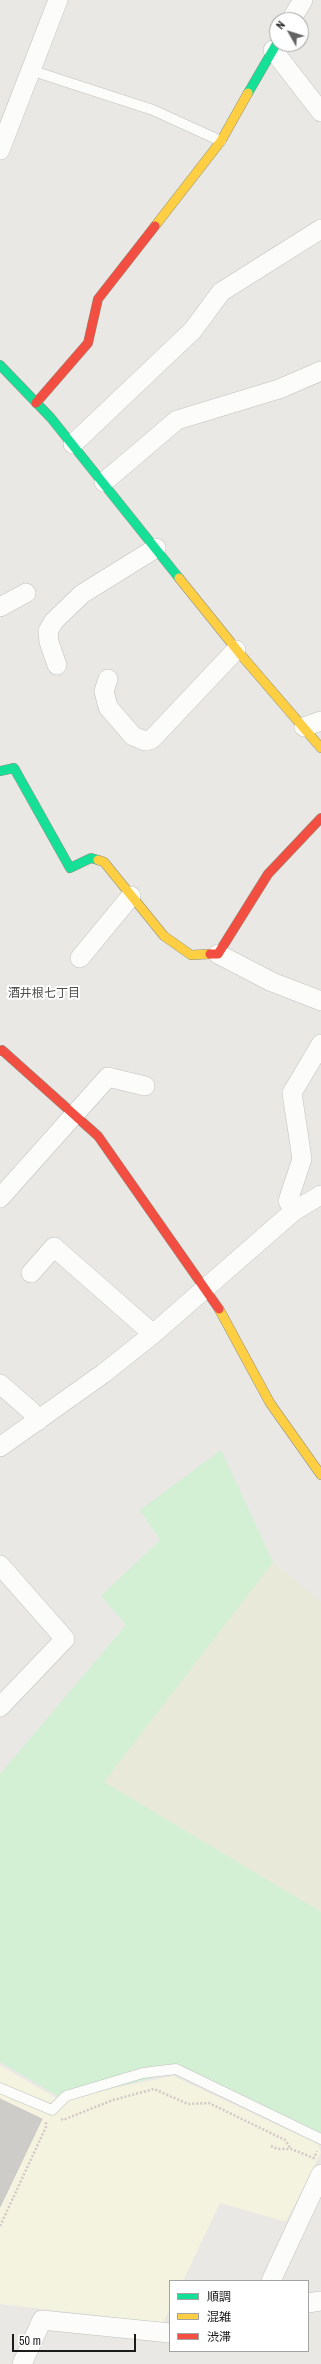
<!DOCTYPE html>
<meta charset="utf-8">
<style>
body{margin:0}
#map{position:relative;width:321px;height:2364px;overflow:hidden;background:#e9e8e4;font-family:"Archivo Narrow","Noto Sans JP",sans-serif}
canvas{display:block}
.legend{position:absolute;left:169px;top:2280px;width:140px;height:72px;box-sizing:border-box;background:#fff;border:1px solid #a4a4a4;margin:0;padding:5px 7px;list-style:none;font-size:12px;color:#1b1b1b}
.legend li{display:flex;align-items:center;gap:8px;height:20px}
.legend b{width:20px;border:1px solid #a4a4a4}
.north{position:absolute;left:269px;top:12px;width:40px;height:40px;box-sizing:border-box;background:#fff;border:1px solid #a4a4a4;border-radius:50%;rotate:309deg;font-size:11px;font-weight:700;line-height:16px;text-align:center;color:#1b1b1b}
.north::after{content:'';display:block;margin:auto;width:14px;height:18px;background:#636361;clip-path:polygon(50% 0,100% 100%,50% 72%,0 100%)}
.scale{position:absolute;left:12px;top:2334px;width:124px;height:18px;box-sizing:border-box;border:2px solid #1b1b1b;border-top:0;padding-left:5px;font-size:12px;line-height:14px;white-space:nowrap;color:#1b1b1b;-webkit-text-stroke:3px #fff;paint-order:stroke}
</style>
<div id="map">
<canvas width="321" height="2364"></canvas>
<ul class="legend">
<li><b style="height:5px;background:#16e098"></b>順調</li>
<li><b style="height:5px;background:#ffcf43"></b>混雑</li>
<li><b style="height:5px;background:#f24e42"></b>渋滞</li>
</ul>
<div class="north">N</div>
<div class="scale">50 m</div>
</div>
<script>
const context = document.querySelector('canvas').getContext('2d');
context.lineJoin = 'round';
function fillPath(path, color) { context.fillStyle = color; context.fill(path, 'evenodd'); }
const shape = rows => new Path2D(rows.map(r => 'M' + r).join(''));
function strokePath(path, color, width, dash) { context.strokeStyle = color; context.lineWidth = width; context.lineCap = dash ? 'butt' : 'round'; context.setLineDash(dash || []); context.stroke(path); }
function drawText(font, color, halo, rows, align = 'center') {
  context.font = font + ' "Archivo Narrow","Noto Sans JP",sans-serif'; context.lineWidth = 4; context.setLineDash([]); context.textBaseline = 'middle'; context.strokeStyle = halo; context.fillStyle = color; for (const [text, x, y, turn = 0] of rows) {
    context.save(); context.translate(x, y); context.rotate((+turn || 0) * Math.PI / 180); context.textAlign = isNaN(turn) ? turn : align; if (halo) context.strokeText(text, 0, 0); context.fillText(text, 0, 0); context.restore();
  }
}
fillPath(shape([
 [0,2065,58,2099,173,2076,318,2144,321,2153,286,2222,220,2203,183,2281,170,2281,170,2309,163,2323,0,2304]
]), '#f3f3df');
fillPath(shape([
 [273,1562,321,1602,321,1912,104,1782]
]), '#e8e9d8');
fillPath(shape([
 [221,1450,273,1562,104,1782,321,1912,321,2140,172,2073,65,2100,0,2062,0,1774,126,1625,101,1596,160,1540,140,1510]
]), '#d3efd4');
const building = shape([
 [0,2099,42,2119,0,2207,0,2099]
]);
fillPath(building, '#ceccc9');
strokePath(building, '#ccc9c5', 1);
const lane = shape([
 [30,70,153,110,221,141],
 [0,2088,52,2110,66,2096,143,2073,176,2069,321,2139]
]);
const street = shape([
 [291,20,303,0],
 [273,50,321,112],
 [0,150,58,0],
 [73,444,193,330,221,292,321,229],
 [104,482,177,420,279,389,321,371],
 [0,607,26,593],
 [57,665,49,642,48,631,54,621,82,594,156,548],
 [108,679,104,691,108,707,133,736,145,741,152,739,236,650],
 [304,727,321,721],
 [218,954,272,982,321,1001],
 [80,958,131,896],
 [0,1198,108,1077,145,1086],
 [294,1211,288,1201,302,1159,292,1093,321,1044],
 [31,1273,54,1247,153,1334],
 [0,1384,31,1411,38,1421],
 [0,1447,104,1373,153,1334,294,1211,321,1195],
 [0,1565,65,1639,0,1707],
 [271,2281,321,2174],
 [308,2303,321,2301],
 [22,2364,42,2320,170,2333]
]);
const fast = shape([
 [248,93,277,43],
 [0,365,51,418,179,578],
 [0,771,14,768,70,868,91,858,98,860]
]);
const slow = shape([
 [155,226,221,141,248,93],
 [179,578,241,655,321,748],
 [98,860,104,862,164,936,191,955,210,954],
 [219,1309,270,1403,321,1475]
]);
const jam = shape([
 [36,403,88,343,98,299,155,226],
 [210,954,218,954,268,874,321,818],
 [0,1051,2,1050,98,1136,219,1309]
]);
strokePath(lane, '#c0c0be', 11);
strokePath(street, '#c0c0be', 20);
strokePath(fast, '#8f917e', 10);
strokePath(slow, '#8f917e', 10);
strokePath(jam, '#8f917e', 10);
strokePath(shape([
 [61,2119,63,2120,113,2100,154,2089,188,2104,209,2103,285,2140,291,2149],
 [271,2146,278,2149,291,2149,314,2158,317,2151],
 [0,2226,46,2127,46,2122]
]), '#d4c8c6', 2.5, [2, 2]);
strokePath(lane, '#fcfcfb', 10);
strokePath(street, '#fcfcfb', 19);
strokePath(fast, '#16e098', 9);
strokePath(slow, '#ffcf43', 9);
strokePath(jam, '#f24e42', 9);
drawText('12px', '#4e4e4e', '#fff', [
 ["酒井根七丁目",44,994]
]);
</script>
